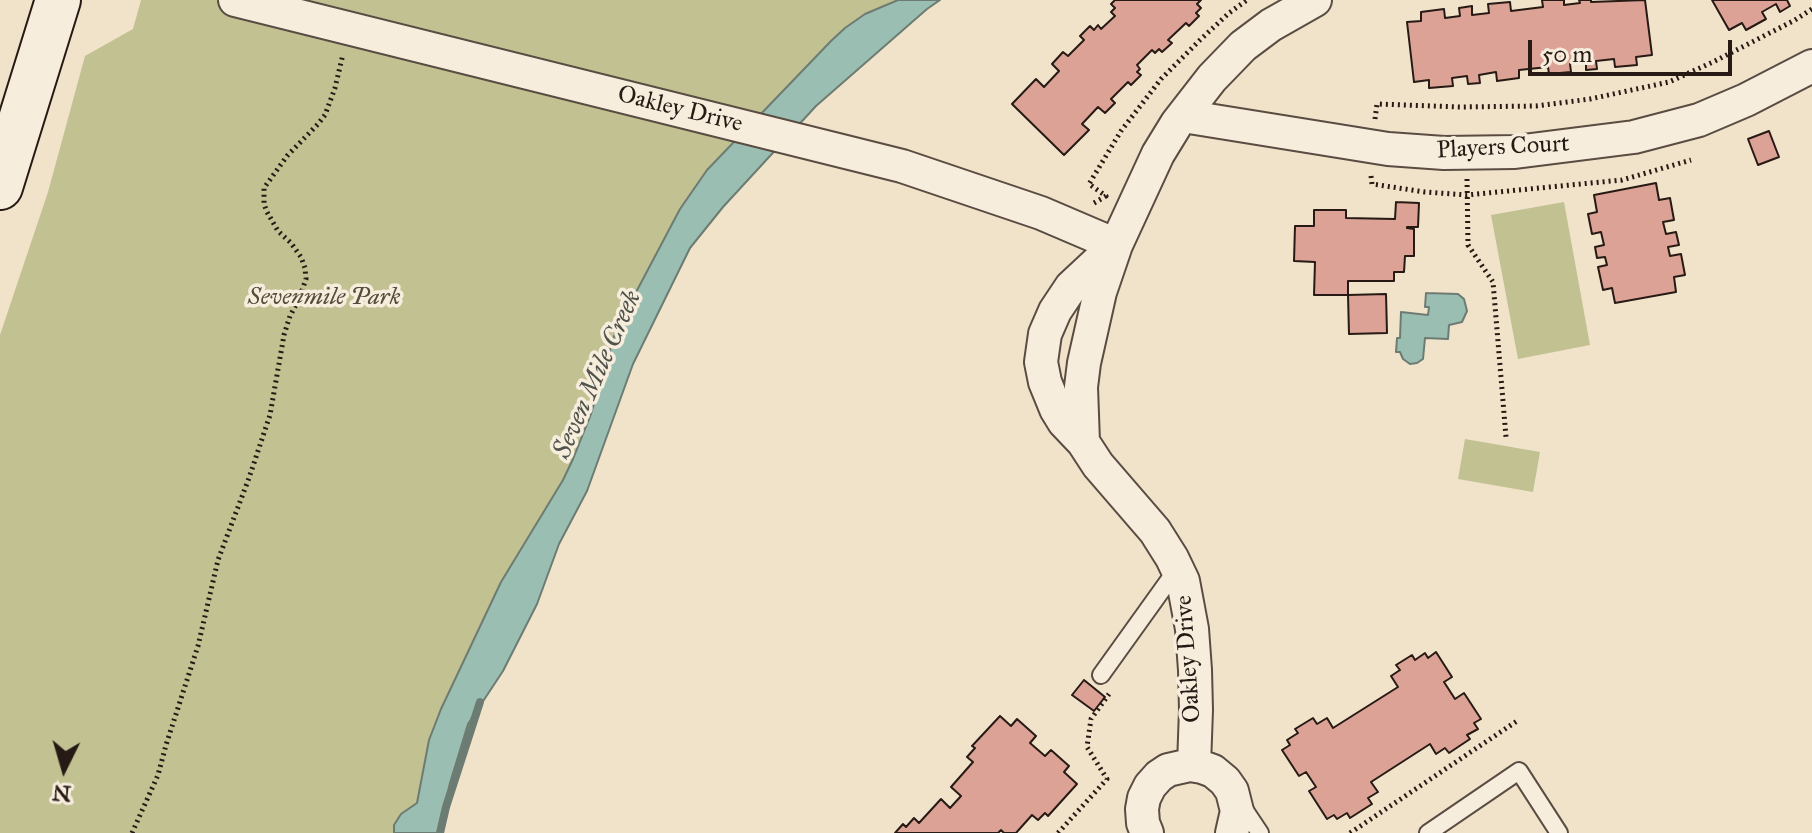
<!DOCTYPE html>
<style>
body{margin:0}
#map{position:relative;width:1812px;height:833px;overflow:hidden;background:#f1e3ca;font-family:"IM FELL Great Primer",serif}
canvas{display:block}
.north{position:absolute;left:24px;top:729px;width:80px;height:80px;-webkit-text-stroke:6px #f6eddd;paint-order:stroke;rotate:185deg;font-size:22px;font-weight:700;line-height:32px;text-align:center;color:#271a14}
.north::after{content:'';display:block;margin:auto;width:28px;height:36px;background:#271a14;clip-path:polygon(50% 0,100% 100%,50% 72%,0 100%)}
.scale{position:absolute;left:1528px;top:40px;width:204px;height:36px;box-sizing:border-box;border:4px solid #271a14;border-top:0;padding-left:10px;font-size:24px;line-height:28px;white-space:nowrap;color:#271a14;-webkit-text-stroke:6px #f6eddd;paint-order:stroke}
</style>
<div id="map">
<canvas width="1812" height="833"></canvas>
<div class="north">N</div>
<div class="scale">50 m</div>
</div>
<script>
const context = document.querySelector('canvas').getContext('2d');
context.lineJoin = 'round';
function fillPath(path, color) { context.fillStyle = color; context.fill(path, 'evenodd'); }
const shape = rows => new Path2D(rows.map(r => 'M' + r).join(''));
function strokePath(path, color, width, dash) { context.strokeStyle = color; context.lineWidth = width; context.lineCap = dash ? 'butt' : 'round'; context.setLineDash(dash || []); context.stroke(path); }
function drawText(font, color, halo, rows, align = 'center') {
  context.font = font + ' "IM FELL Great Primer",serif'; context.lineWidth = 7; context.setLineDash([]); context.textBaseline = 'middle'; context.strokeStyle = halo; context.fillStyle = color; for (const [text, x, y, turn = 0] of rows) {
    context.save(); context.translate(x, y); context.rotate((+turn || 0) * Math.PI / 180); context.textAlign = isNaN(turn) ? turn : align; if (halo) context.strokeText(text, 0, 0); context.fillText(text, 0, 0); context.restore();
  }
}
fillPath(shape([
 [141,0,924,0,677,228,560,521,464,696,432,833,0,833,0,335,48,192,85,56,133,29],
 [1564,202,1590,345,1518,359,1491,215],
 [1465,439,1540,452,1533,492,1458,479]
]), '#c1c192');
const water = shape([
 [898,0,940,0,927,9,816,106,723,207,690,248,633,364,587,491,559,544,537,604,503,671,468,724,450,783,441,824,441,833,394,833,394,825,401,814,417,803,429,740,441,709,501,582,563,480,573,459,591,414,616,330,680,209,707,170,831,41,845,28,865,14,898,0],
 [1426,293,1458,294,1464,299,1467,311,1462,322,1449,325,1448,339,1425,338,1423,359,1417,363,1410,364,1403,359,1400,352,1396,352,1397,338,1400,338,1401,312,1428,315,1429,307,1425,307,1426,293]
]);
fillPath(water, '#9bbeb2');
strokePath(water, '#6d7c73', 2);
strokePath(shape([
 [440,833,446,807,480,702]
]), '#6d7c73', 8);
const building = shape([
 [1115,0,1201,0,1197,4,1201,8,1196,13,1199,16,1189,26,1186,23,1168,40,1172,43,1162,52,1159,49,1155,53,1152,50,1137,65,1140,69,1137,72,1141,75,1131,85,1128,82,1111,99,1115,103,1105,113,1098,107,1082,124,1089,130,1064,155,1012,104,1036,79,1044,87,1059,71,1052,64,1063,52,1068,56,1084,40,1080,36,1090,26,1094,30,1098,25,1101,29,1115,16,1111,12,1115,8,1111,4,1115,0],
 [1542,0,1564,0,1564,5,1580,3,1579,0,1591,0,1591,2,1645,0,1652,55,1636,57,1637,65,1615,67,1614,59,1596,61,1597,69,1586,70,1586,63,1570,64,1571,72,1549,74,1548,67,1519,70,1519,78,1497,81,1496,72,1479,75,1480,83,1468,84,1467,76,1452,78,1453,86,1429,88,1429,80,1414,82,1407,22,1421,21,1421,12,1444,9,1445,18,1460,16,1459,8,1472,6,1472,15,1489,13,1488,4,1510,2,1511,11,1543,7,1542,0],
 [1712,0,1787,0,1790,6,1780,12,1776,4,1762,12,1766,19,1746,30,1742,23,1729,30,1712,0],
 [1769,131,1779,157,1758,165,1748,139,1769,131],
 [1656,183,1659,200,1670,198,1674,220,1663,222,1666,234,1676,232,1679,245,1668,247,1670,256,1681,254,1685,275,1674,277,1676,292,1615,303,1612,288,1603,290,1598,267,1607,265,1605,257,1597,258,1595,247,1604,245,1601,232,1592,234,1588,214,1597,212,1594,195,1656,183],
 [1396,202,1419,203,1418,227,1407,227,1407,228,1414,229,1414,256,1405,256,1404,272,1394,272,1394,281,1348,281,1348,295,1314,295,1315,262,1294,261,1295,226,1314,226,1314,210,1346,210,1346,218,1395,219,1396,202],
 [1386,294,1387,333,1349,334,1348,295,1386,294],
 [1436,652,1452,677,1444,682,1455,699,1464,693,1481,719,1474,723,1478,729,1467,735,1470,739,1449,753,1445,748,1436,754,1430,744,1371,782,1378,792,1368,798,1372,804,1350,818,1347,813,1337,819,1334,815,1327,819,1309,791,1316,787,1306,772,1299,776,1282,750,1290,745,1287,740,1298,733,1295,729,1313,718,1317,724,1327,718,1333,728,1398,687,1391,676,1400,670,1396,665,1412,655,1415,660,1425,653,1428,658,1436,652],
 [1084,680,1105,697,1094,711,1072,695,1084,680],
 [1000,716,1011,726,1017,719,1036,736,1030,743,1045,756,1051,750,1069,766,1064,772,1077,784,1048,816,1045,813,1038,820,1032,815,1016,833,1004,833,1001,830,998,833,895,833,903,824,906,827,914,818,919,823,941,799,950,808,961,796,951,787,973,762,967,757,975,748,972,746,1000,716]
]);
fillPath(building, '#dba295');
strokePath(building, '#271a14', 2);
const lane = shape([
 [1101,675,1177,569],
 [1240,803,1260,833],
 [1428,833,1519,771,1559,833]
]);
const street = shape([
 [235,0,902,166,1041,213,1116,245],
 [1183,116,1388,149,1444,153,1515,152,1634,137,1699,120,1746,100,1812,66],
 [1116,245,1071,287,1055,311,1045,334,1041,362,1045,382,1056,409,1064,422,1083,442,1098,465,1155,531,1172,558,1183,581,1192,629,1195,670,1196,710,1194,765],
 [1083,442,1081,387,1084,363,1100,292,1116,245,1158,154,1177,123,1212,78,1243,46,1271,25,1315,0],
 [1147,833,1143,823,1142,809,1144,798,1150,786,1159,776,1168,770,1190,765,1202,767,1213,771,1225,781,1232,791,1237,811,1232,833]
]);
const secondary = shape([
 [0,187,58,0]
]);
strokePath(lane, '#5a4c42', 20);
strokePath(street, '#5a4c42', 36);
strokePath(secondary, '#271a14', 48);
strokePath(shape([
 [1375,119,1377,104,1460,107,1536,106,1590,99,1669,82,1715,61,1795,20,1812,9],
 [1371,176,1372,184,1425,192,1467,195,1622,180,1691,160],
 [1467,179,1468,245,1493,282,1506,437],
 [1094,203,1106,196,1089,184,1121,131,1161,79,1200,40,1229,13,1247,0],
 [132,833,158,775,166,745,198,646,218,560,249,478,270,415,284,335,290,316,299,299,306,279,305,268,301,257,291,243,278,231,267,212,264,204,264,188,287,156,318,124,325,115,335,88,343,54],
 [1058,833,1107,779,1087,747,1091,719,1109,694],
 [1350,833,1517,721]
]), '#271a14', 5, [2, 4]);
strokePath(lane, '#f6eddd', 16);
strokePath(street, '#f6eddd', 32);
strokePath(secondary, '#f6eddd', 44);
drawText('24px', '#271a14', '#f6eddd', [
 ["Oakley Drive",680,110,14],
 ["Players Court",1503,148,-3],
 ["Oakley Drive",1189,659,-94]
]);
drawText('italic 24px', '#554c3a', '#f6eddd', [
 ["Sevenmile Park",324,298]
]);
drawText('italic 26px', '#50534b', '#f6eddd', [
 ["Seven Mile Creek",598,375,-66]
]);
</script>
